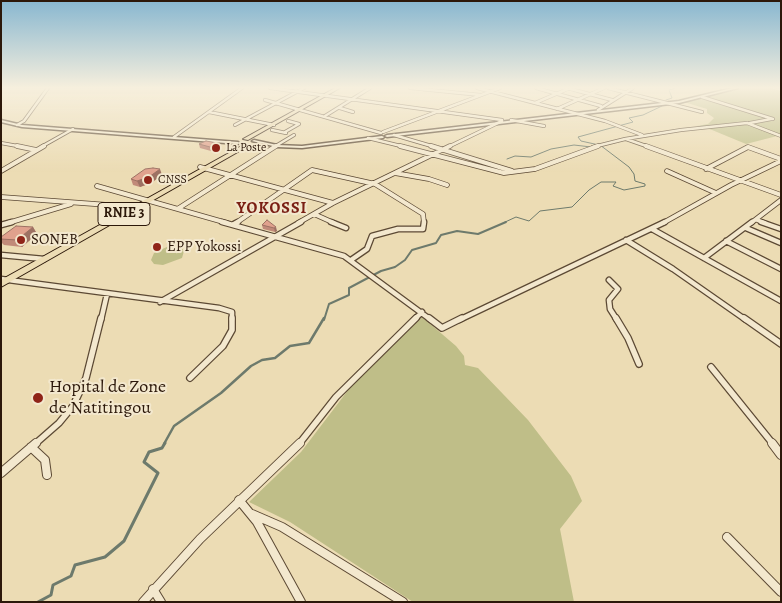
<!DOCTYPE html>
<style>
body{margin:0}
#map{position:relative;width:782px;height:603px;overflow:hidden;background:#ecdcb4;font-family:Alegreya,serif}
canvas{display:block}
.frame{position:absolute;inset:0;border:2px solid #2c180a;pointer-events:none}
</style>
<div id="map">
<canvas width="782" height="603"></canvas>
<div class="frame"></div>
</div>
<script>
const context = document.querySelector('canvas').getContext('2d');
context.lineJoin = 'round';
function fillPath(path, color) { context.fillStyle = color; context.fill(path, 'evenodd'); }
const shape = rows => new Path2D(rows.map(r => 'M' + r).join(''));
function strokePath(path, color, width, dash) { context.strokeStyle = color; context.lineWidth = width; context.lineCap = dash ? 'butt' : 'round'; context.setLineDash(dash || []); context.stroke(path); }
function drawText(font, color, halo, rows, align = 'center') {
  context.font = font + ' Alegreya,serif'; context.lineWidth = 4; context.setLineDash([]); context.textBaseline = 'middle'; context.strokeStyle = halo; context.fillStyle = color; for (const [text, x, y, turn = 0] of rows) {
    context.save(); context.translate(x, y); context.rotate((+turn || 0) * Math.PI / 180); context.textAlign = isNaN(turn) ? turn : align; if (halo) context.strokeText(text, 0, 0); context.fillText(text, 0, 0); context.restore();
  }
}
fillPath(shape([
 [743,88,771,88,781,91,781,135,746,144,712,130,697,126,708,124,714,118,707,113,707,109,684,102],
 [169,246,182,248,184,251,182,258,163,265,154,264,151,260,154,253],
 [422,317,456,346,464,356,465,365,478,368,528,420,571,476,582,501,560,529,574,602,413,602,290,522,249,502,301,452,349,389]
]), '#bfbe88');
strokePath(shape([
 [666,100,672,98,669,90,676,88],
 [599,145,581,141,578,137,633,122,629,118,643,115,662,106],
 [507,159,515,156,531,157,551,149,574,145,591,147],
 [503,223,516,217,529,221,540,211,572,207,589,190,601,182,616,182,613,186,624,190,645,186,645,184,635,181,634,174,629,167,600,145]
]), '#6d7a6c', 1);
strokePath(shape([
 [324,320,329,304,349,295,349,288,381,271,395,267,405,260,412,250,436,243,441,235,457,231,478,234,506,222]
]), '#6d7a6c', 2);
strokePath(shape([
 [164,444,174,426,221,393,251,366,262,360,275,358,290,346,309,343,324,318]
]), '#6d7a6c', 2.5);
strokePath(shape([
 [38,602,51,595,53,585,71,576,75,565,105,557,124,541,158,473,144,462,149,452,162,448,165,443]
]), '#6d7a6c', 3);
const minorFar4 = shape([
 [270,88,502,120],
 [410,88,481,95],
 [477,88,605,121,642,135],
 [536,88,601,106],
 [567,88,612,100],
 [608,88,702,112],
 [702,97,773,119],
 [265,100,381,133],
 [535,103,570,88],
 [340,108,353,112],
 [557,109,604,88],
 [598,110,633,88],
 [209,112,274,125],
 [325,116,370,88],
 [511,120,544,126],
 [750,123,771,119],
 [17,125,24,121,48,88],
 [235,125,304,88],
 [272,130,286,133],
 [285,132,299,124,288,121],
 [383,132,500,88],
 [394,135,435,147],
 [174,137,242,88],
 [368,138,405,147],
 [626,139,649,147],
 [1,143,23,147],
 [41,147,73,129],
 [274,147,294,135],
 [448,147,502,121],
 [593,147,625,139,681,130,747,123,781,136],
 [747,147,749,147]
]);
const minorFar3 = shape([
 [17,146,36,150],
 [400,146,504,173,535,169,598,146],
 [431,146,512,171],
 [646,146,781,195],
 [200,167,333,203],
 [706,169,748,147,781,159],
 [1,171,44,146],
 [667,171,716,193],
 [395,173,429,179,447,185],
 [97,186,227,223],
 [1,197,135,207],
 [179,208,276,146],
 [314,214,334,223],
 [757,220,765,223],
 [8,223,71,204],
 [236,223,312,170,375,184,423,214,424,223],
 [298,223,333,203,450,146],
 [663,223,731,185,781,161],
 [751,223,781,200]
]);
const minorFar2 = shape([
 [222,222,344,256,431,320],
 [331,222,346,228],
 [761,222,781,229],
 [234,224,238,222],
 [1,225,12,222],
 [746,228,781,243],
 [652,229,781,301],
 [626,240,673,269,746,320],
 [726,241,781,269],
 [1,255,44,259],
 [704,258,752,222],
 [351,260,367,249,372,236,398,229,423,229,424,222],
 [1,279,219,308,232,312,232,320],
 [609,280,618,289,609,300,610,309,617,320],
 [160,302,301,222],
 [101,320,107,294],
 [414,320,422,312],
 [459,320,665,222]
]);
const minorFar1 = shape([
 [429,318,442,328,462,318],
 [616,318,628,338,639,364],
 [744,318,781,344],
 [711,367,773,444],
 [190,378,223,346,232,330,232,318],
 [35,444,59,423,73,406,86,378,101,318],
 [299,444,336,397,416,318]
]);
const minor = shape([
 [772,443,781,455],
 [31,447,45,460,47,475],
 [1,473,36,443],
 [239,500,257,522,301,602],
 [252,514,282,527,403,602],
 [727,537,781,592],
 [153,589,161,602],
 [143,602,200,539,300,443]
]);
const tertiary = shape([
 [732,88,738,88,679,103,387,137,385,136,387,135,679,101,732,88],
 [1,120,22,125,238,142,240,143,238,144,22,127,1,122,1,120],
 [382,136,384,137,383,138,302,148,277,147,252,141,254,140,277,145,302,146,382,136]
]);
const trunk = shape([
 [335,88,340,88,248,140,243,139,335,88],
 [245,144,250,145,1,287,1,280,245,144]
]);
strokePath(minorFar4, '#5c4934', 4);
strokePath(minorFar3, '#5c4934', 5.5);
strokePath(minorFar2, '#5c4934', 7);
strokePath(minorFar1, '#5c4934', 8);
strokePath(minor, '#5c4934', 10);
strokePath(tertiary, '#5c4934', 3);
strokePath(trunk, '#2c180a', 2);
strokePath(minorFar4, '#f3e8ce', 2.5);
strokePath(minorFar3, '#f3e8ce', 4);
strokePath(minorFar2, '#f3e8ce', 4.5);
strokePath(minorFar1, '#f3e8ce', 5.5);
strokePath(minor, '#f3e8ce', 8);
fillPath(tertiary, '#f3e8ce');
fillPath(trunk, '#ecdcb4');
fillPath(shape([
 [217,143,218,147,211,151,200,148,199,144],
 [162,175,151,183,140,187,133,185,131,179],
 [267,220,277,231,275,232,263,229,262,225],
 [33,227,37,234,22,247,4,245,1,242,1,237]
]), '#c18a79');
fillPath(shape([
 [217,143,218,147,211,151,210,147],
 [160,169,162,175,151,183,140,187,137,181],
 [33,227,37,234,22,247,17,240],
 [276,227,277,231,275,232,274,228]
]), '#9d7163');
const building = shape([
 [206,141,217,143,210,147,199,144,206,141],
 [153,168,160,169,149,177,137,181,131,179,145,169,153,168],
 [267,220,276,227,274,228,262,225,267,220],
 [16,226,33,227,17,240,1,239,1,237,16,226]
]);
fillPath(building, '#e0a18d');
strokePath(building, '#9d7163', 1);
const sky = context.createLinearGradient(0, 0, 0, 172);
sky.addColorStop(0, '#88b7d0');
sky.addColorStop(0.51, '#f6efdd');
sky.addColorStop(1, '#f6efdd00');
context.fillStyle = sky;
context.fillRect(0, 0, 782, 172);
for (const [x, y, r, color] of [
 [216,148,5,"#8f2418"],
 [148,180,5,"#8f2418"],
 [21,240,5,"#8f2418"],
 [157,247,5,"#8f2418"],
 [38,398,6,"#8f2418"]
]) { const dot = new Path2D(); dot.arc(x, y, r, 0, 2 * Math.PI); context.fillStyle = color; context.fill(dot); strokePath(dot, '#f3e8ce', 2); }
drawText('12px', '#2c180a', '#f3e8ce', [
 ["La Poste",226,148],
 ["CNSS",158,180]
], 'left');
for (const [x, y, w] of [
 [124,214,52]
]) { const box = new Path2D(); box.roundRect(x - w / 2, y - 11.5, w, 23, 4); context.fillStyle = '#f3e8ce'; context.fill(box); strokePath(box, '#2c180a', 1); }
drawText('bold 14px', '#2c180a', null, [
 ["RNIE 3",124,214]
]);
drawText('15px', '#2c180a', '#f3e8ce', [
 ["SONEB",31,240],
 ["EPP Yokossi",167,247]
], 'left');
context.letterSpacing = '1px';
drawText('bold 16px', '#7a1f14', '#f3e8ce', [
 ["YOKOSSI",272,209]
]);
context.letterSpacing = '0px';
drawText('18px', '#2c180a', '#f3e8ce', [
 ["Hopital de Zone",49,388],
 ["de Natitingou",49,409]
], 'left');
</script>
